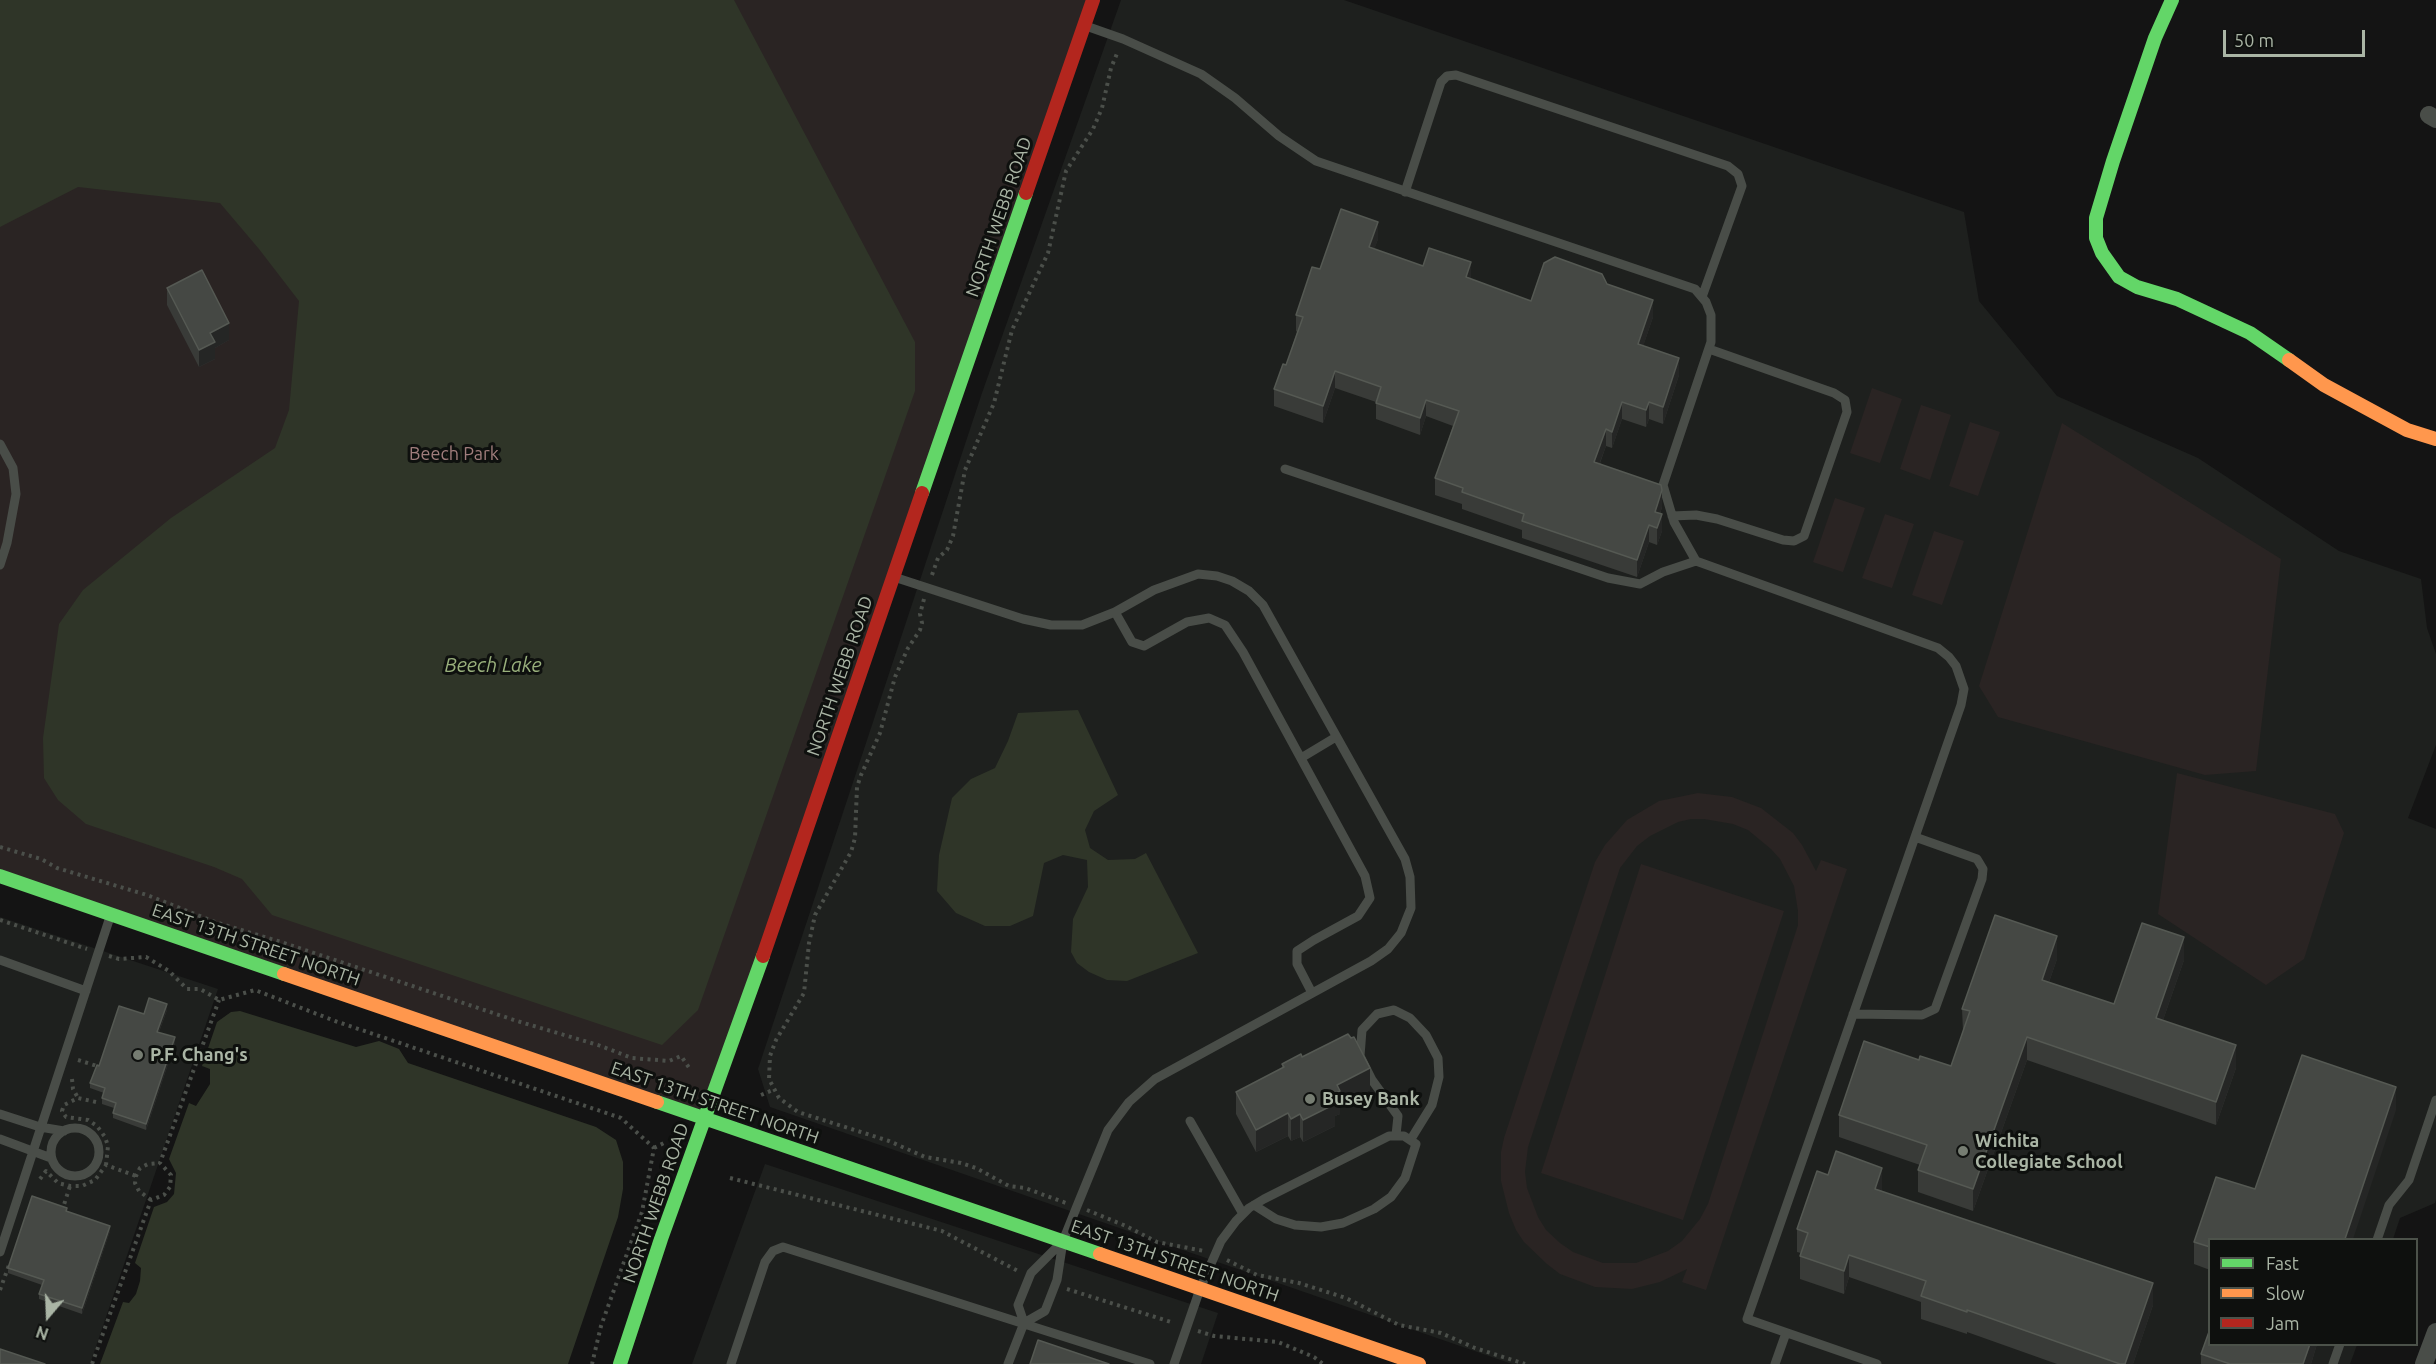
<!DOCTYPE html>
<style>
body{margin:0}
#map{position:relative;width:2436px;height:1364px;overflow:hidden;background:#141414;font-family:Ubuntu,sans-serif}
canvas{display:block}
.legend{position:absolute;left:2208px;top:1238px;width:210px;height:108px;box-sizing:border-box;background:#0e100e;border:2px solid #4c524a;margin:0;padding:8px 10px;list-style:none;font-size:18px;color:#aab5a5}
.legend li{display:flex;align-items:center;gap:12px;height:30px}
.legend b{width:30px;border:2px solid #4c524a}
.north{position:absolute;left:18px;top:1286px;width:60px;height:60px;-webkit-text-stroke:4px #0e100e;paint-order:stroke;rotate:199deg;font-size:16px;font-weight:700;line-height:24px;text-align:center;color:#aab5a5}
.north::after{content:'';display:block;margin:auto;width:21px;height:27px;background:#aab5a5;clip-path:polygon(50% 0,100% 100%,50% 72%,0 100%)}
.scale{position:absolute;left:2223px;top:30px;width:142px;height:27px;box-sizing:border-box;border:3px solid #aab5a5;border-top:0;padding-left:8px;font-size:18px;line-height:21px;white-space:nowrap;color:#aab5a5;-webkit-text-stroke:4px #0e100e;paint-order:stroke}
</style>
<div id="map">
<canvas width="2436" height="1364"></canvas>
<ul class="legend">
<li><b style="height:8px;background:#63d668"></b>Fast</li>
<li><b style="height:8px;background:#ff974d"></b>Slow</li>
<li><b style="height:8px;background:#b3261e"></b>Jam</li>
</ul>
<div class="north">N</div>
<div class="scale">50 m</div>
</div>
<script>
const context = document.querySelector('canvas').getContext('2d');
context.lineJoin = 'round';
function fillPath(path, color) { context.fillStyle = color; context.fill(path, 'evenodd'); }
const shape = rows => new Path2D(rows.map(r => 'M' + r).join(''));
function strokePath(path, color, width, dash) { context.strokeStyle = color; context.lineWidth = width; context.lineCap = dash ? 'butt' : 'round'; context.setLineDash(dash || []); context.stroke(path); }
function drawText(font, color, halo, rows, align = 'center') {
  context.font = font + ' Ubuntu,sans-serif'; context.lineWidth = 6; context.setLineDash([]); context.textBaseline = 'middle'; context.strokeStyle = halo; context.fillStyle = color; for (const [text, x, y, turn = 0] of rows) {
    context.save(); context.translate(x, y); context.rotate((+turn || 0) * Math.PI / 180); context.textAlign = isNaN(turn) ? turn : align; if (halo) context.strokeText(text, 0, 0); context.fillText(text, 0, 0); context.restore();
  }
}
fillPath(shape([
 [1121,0,1344,0,1964,212,1979,301,2057,396,2198,458,2339,551,2421,579,2427,628,2436,654,2436,745,2408,818,2436,829,2436,1199,2435,1203,2400,1218,2393,1239,2210,1240,2210,1344,2357,1345,2350,1364,1512,1364,770,1107,758,1069,982,393],
 [0,917,218,989,90,1364,0,1364],
 [765,1164,1218,1313,1201,1364,692,1364]
]), '#1e201e');
fillPath(shape([
 [0,0,1090,0,704,1118,0,877],
 [1872,388,1902,399,1880,463,1850,453],
 [1921,405,1951,415,1930,480,1900,469],
 [1970,422,2000,432,1978,496,1949,486],
 [2062,423,2281,559,2256,771,2205,775,1998,717,1979,686],
 [1835,498,1865,508,1843,572,1813,562],
 [1885,514,1914,524,1892,588,1862,578],
 [1934,531,1964,541,1942,605,1912,595],
 [2177,773,2335,814,2344,833,2304,959,2266,985,2158,914],
 [1698,793,1732,797,1761,808,1793,833,1802,845,1816,871,1821,860,1847,869,1706,1290,1682,1282,1687,1269,1660,1282,1632,1289,1595,1287,1560,1274,1547,1264,1524,1242,1516,1230,1509,1213,1501,1181,1501,1152,1504,1138,1595,862,1605,845,1627,820,1659,801],
 [1691,819,1704,819,1733,824,1748,830,1771,849,1780,859,1794,886,1798,911,1798,925,1708,1204,1700,1219,1682,1241,1668,1251,1636,1263,1603,1263,1573,1252,1560,1243,1546,1230,1538,1217,1527,1188,1525,1172,1528,1147,1620,868,1637,846,1650,836,1678,822],
 [1641,864,1784,911,1683,1220,1541,1173]
]), '#2a2423');
fillPath(shape([
 [0,0,734,0,915,342,915,391,698,1010,662,1045,272,915,242,879,214,867,86,824,58,800,44,778,43,738,59,624,83,590,171,518,275,448,289,410,299,301,259,249,220,203,78,187,0,227],
 [1078,710,1118,795,1094,811,1085,830,1090,848,1108,860,1135,859,1146,853,1198,953,1127,981,1107,980,1089,972,1077,963,1071,952,1073,919,1088,887,1087,860,1063,855,1044,863,1033,916,1010,926,985,926,956,913,937,891,939,855,952,798,971,779,995,768,1008,741,1018,713],
 [240,1011,356,1047,379,1041,399,1049,408,1063,596,1127,616,1140,623,1162,623,1189,618,1217,568,1364,100,1364,123,1302,129,1303,136,1294,140,1281,141,1268,135,1263,154,1207,167,1202,174,1194,176,1173,169,1159,189,1103,196,1106,210,1084,210,1069,202,1066,217,1022,231,1012]
]), '#2f3528');
strokePath(shape([
 [932,575,938,558,947,550,953,536,965,470,994,403,1012,330,1048,253,1066,171,1093,129,1102,108,1111,68,1118,51],
 [924,599,920,614,922,623,920,630,908,648,895,677,880,733,861,775,857,787,855,838,851,852,815,915,809,943,804,993,776,1040,770,1056,769,1079,779,1098,798,1112,889,1141,925,1157,961,1163,976,1168,1009,1186,1025,1188,1066,1203],
 [0,847,41,859,57,868,147,895,215,922,281,942,517,1021,598,1045,632,1058,669,1061,681,1056,690,1069],
 [0,920,87,949],
 [109,956,119,959,146,957,169,971,187,989,200,989,219,1000,255,990,335,1021,621,1118,654,1148,642,1212,601,1326,592,1364],
 [78,1060,100,1067],
 [72,1079,73,1089,78,1098],
 [761,1095,773,1090],
 [96,1102,78,1098,64,1105,62,1111,66,1117,88,1120,97,1126,105,1137,108,1146,106,1165],
 [654,1148,664,1143],
 [730,1178,942,1231,1018,1271],
 [40,1179,46,1171,58,1183,70,1186,82,1186,95,1180,106,1165,136,1176],
 [151,1200,139,1191,135,1183,136,1176,140,1168,148,1164,160,1163],
 [1087,1210,1126,1226,1157,1242,1204,1251],
 [62,1211,70,1186],
 [1227,1260,1257,1275,1299,1283,1346,1298,1399,1325,1441,1333,1475,1348,1525,1364],
 [1067,1289,1174,1323],
 [0,1290,9,1265],
 [1198,1331,1214,1336,1278,1342,1314,1357,1323,1364],
 [92,1364,151,1200,164,1195,170,1187,171,1175,160,1163,219,1000]
]), '#4b4f4a', 4, [3, 4.5]);
strokePath(shape([
 [1086,26,1123,39,1201,74,1235,98,1279,136,1316,161,1695,289,1706,302,1711,315,1711,342,1663,485,1674,522,1696,561,1938,648,1949,657,1956,666,1964,689,1961,705,1747,1319,1877,1364],
 [1405,192,1441,82,1447,76,1456,75,1728,166,1738,174,1742,186,1702,297],
 [0,444,13,468,16,494,7,543,0,565],
 [1285,469,1608,578,1640,584,1663,572,1696,561],
 [1672,516,1696,515,1717,519,1783,540,1794,541,1804,536,1847,412,1845,400,1834,393,1709,349],
 [897,578,1023,619,1051,625,1082,625,1115,612,1154,590,1198,574,1217,576,1232,581,1249,591,1263,605,1405,859,1410,877,1411,908,1401,933,1388,949,1371,961,1155,1079,1129,1102,1108,1130,1077,1206,1063,1241,1057,1280,1045,1311,1024,1323,1018,1305,1031,1273,1061,1243],
 [1115,612,1132,642,1144,646,1187,622,1209,618,1225,625,1243,652,1365,876,1370,898,1358,916,1314,940,1297,951,1297,964,1312,993],
 [1301,758,1336,737],
 [0,960,86,991],
 [1853,1014,1922,1015,1935,1009,1982,879,1983,869,1977,859,1915,837],
 [0,1114,40,1127,64,1131],
 [1190,1121,1243,1214],
 '51 1152a24 24 0 1 1 48 0a24 24 0 1 1-48 0Z',
 [1396,1135,1398,1116,1372,1080,1360,1056,1362,1030,1377,1014,1394,1010,1410,1018,1426,1035,1438,1058,1439,1077,1432,1105,1411,1139],
 [0,1139,51,1158],
 [2377,1240,2389,1205,2409,1180,2436,1100],
 [0,1252,110,917],
 [731,1364,765,1262,773,1251,783,1247,1150,1364],
 [1008,1364,1024,1323],
 [1174,1364,1200,1289,1221,1241,1236,1221,1249,1208,1264,1199,1389,1136,1404,1136,1416,1144,1405,1178,1391,1197,1374,1209,1343,1223,1321,1227,1295,1225,1276,1219,1254,1205],
 [1775,1364,1786,1333],
 [2333,1364,2340,1344]
]), '#494d48', 9);
strokePath(shape([
 [2429,115,2436,119],
 [2424,1364,2436,1332]
]), '#494d48', 18);
strokePath(shape([
 [2172,0,2155,38,2113,161,2096,218,2096,238,2102,253,2119,277,2137,287,2177,299,2250,333,2289,360],
 [922,493,1026,193],
 [0,876,284,974],
 [657,1102,1100,1254],
 [620,1364,661,1239,763,956]
]), '#63d668', 14);
strokePath(shape([
 [2289,360,2324,385,2407,430,2436,439],
 [284,974,657,1102],
 [1100,1254,1419,1364]
]), '#ff974d', 14);
strokePath(shape([
 [1026,193,1093,0],
 [763,956,922,493]
]), '#b3261e', 14);
fillPath(shape([
 [1378,239,1374,249,1423,266,1471,279,1531,301,1607,284,1653,317,1643,346,1679,375,1663,424,1649,419,1646,427,1622,419,1612,448,1606,446,1600,463,1662,507,1660,514,1662,531,1657,545,1649,542,1637,577,1522,538,1522,530,1462,509,1462,504,1435,495,1435,478,1453,426,1426,416,1420,435,1376,419,1376,402,1335,388,1323,423,1274,406,1274,389,1286,365,1297,332,1296,331,1296,315,1320,269],
 [167,288,229,340,215,348,215,359,199,367,167,305],
 [2057,959,2049,982,2114,1004,2184,960,2163,1020,2236,1068,2216,1125,2027,1060,1973,1211,1918,1192,1918,1170,1920,1165,1839,1137,1839,1115,1919,1060,1951,1066,1963,1031,1962,1009],
 [167,1010,159,1032,175,1043,146,1130,113,1118,113,1113,114,1108,102,1104,102,1098,104,1093,90,1088,90,1083,99,1066],
 [1302,1057,1370,1090,1340,1106,1340,1114,1335,1116,1335,1126,1303,1142,1300,1137,1291,1141,1288,1136,1256,1152,1236,1114,1236,1092,1282,1068,1282,1064],
 [2396,1110,2210,1239,2210,1270,2194,1264,2194,1242],
 [1828,1175,1882,1190,1882,1191,2153,1305,2133,1364,2057,1364,1967,1332,1967,1334,1921,1319,1921,1302,1849,1277,1844,1294,1800,1279,1800,1256,1801,1253,1797,1252,1797,1229],
 [67,1211,110,1231,82,1314,39,1299,39,1294,42,1285,8,1273,8,1268],
 [2210,1344,2317,1344,2311,1364,2201,1364,2201,1354]
]), '#393b38');
fillPath(shape([
 [1378,222,1378,239,1369,264,1369,247],
 [1471,262,1471,279,1466,277],
 [1653,300,1653,317,1638,361,1638,344],
 [229,323,229,340,215,348,215,359,199,367,199,350,210,333],
 [1679,358,1679,375,1663,424,1663,407],
 [1335,371,1335,388,1323,423,1323,406],
 [1426,400,1426,416,1420,435,1420,418],
 [1622,402,1622,419,1612,448,1612,432],
 [1649,402,1649,419,1646,427,1646,410],
 [1606,429,1606,446,1594,478,1594,462],
 [1662,490,1662,507,1655,529,1655,512],
 [1662,514,1662,531,1657,545,1657,528],
 [1649,525,1649,542,1637,577,1637,560],
 [2057,936,2057,959,2042,1002,2042,980],
 [2184,937,2184,960,2156,1040,2156,1018],
 [167,1004,167,1010,157,1037,157,1032],
 [175,1037,175,1043,146,1130,146,1124],
 [2027,1037,2027,1060,1973,1211,1973,1189],
 [2236,1045,2236,1068,2216,1125,2216,1102],
 [1370,1068,1370,1090,1340,1106,1340,1114,1335,1116,1335,1126,1303,1142,1303,1120,1331,1096,1337,1085],
 [2396,1087,2396,1110,2353,1239,2345,1239],
 [1288,1113,1288,1136,1256,1152,1256,1130],
 [1300,1114,1300,1137,1291,1141,1291,1119],
 [1882,1168,1882,1190,1875,1211,1875,1189],
 [110,1226,110,1231,82,1314,82,1308],
 [1849,1255,1849,1277,1844,1294,1844,1271],
 [2153,1283,2153,1305,2133,1364,2125,1364],
 [2310,1344,2317,1344,2311,1364,2303,1364]
]), '#252625');
const building = shape([
 [1341,209,1378,222,1369,247,1423,266,1429,248,1471,262,1466,277,1531,301,1544,263,1555,257,1602,274,1607,284,1653,300,1638,344,1679,358,1663,407,1649,402,1646,410,1622,402,1612,432,1606,429,1594,462,1661,485,1662,490,1655,512,1662,514,1657,528,1649,525,1637,560,1522,521,1524,514,1462,492,1463,488,1435,478,1459,411,1426,400,1420,418,1376,403,1381,387,1335,371,1323,406,1274,389,1283,364,1286,365,1303,317,1296,315,1312,267,1320,269,1341,209],
 [202,270,229,323,210,333,215,342,199,350,167,288,202,270],
 [1995,915,2057,936,2042,980,2114,1004,2142,923,2184,937,2156,1018,2236,1045,2216,1102,2027,1037,1973,1189,1918,1170,1927,1145,1839,1115,1864,1041,1919,1060,1920,1056,1951,1066,1970,1011,1962,1009,1995,915],
 [149,998,167,1004,157,1032,175,1037,146,1124,113,1113,116,1103,102,1098,105,1088,90,1083,97,1065,99,1066,119,1006,144,1014,149,998],
 [1348,1034,1351,1038,1354,1037,1370,1068,1337,1085,1340,1091,1331,1096,1335,1104,1303,1120,1300,1114,1291,1119,1288,1113,1256,1130,1236,1092,1284,1067,1282,1064,1301,1054,1302,1057,1348,1034],
 [2302,1055,2396,1087,2345,1239,2210,1239,2210,1247,2194,1242,2216,1177,2255,1189,2302,1055],
 [1836,1151,1882,1168,1875,1189,2153,1283,2125,1364,2120,1364,1967,1310,1967,1312,1921,1296,1926,1281,1849,1255,1844,1271,1800,1256,1808,1233,1797,1229,1817,1171,1828,1175,1836,1151],
 [32,1196,67,1208,66,1211,110,1226,82,1308,39,1294,44,1280,8,1268,32,1196],
 [2210,1329,2210,1344,2310,1344,2303,1364,2230,1364,2201,1354,2210,1329],
 [1038,1340,1109,1364,1030,1364,1038,1340],
 [0,1349,45,1364,0,1364,0,1349]
]);
fillPath(building, '#454844');
strokePath(building, '#555953', 1.5);
for (const [x, y, r, color] of [
 [138,1055,6,"#767d72"],
 [1310,1099,6,"#767d72"],
 [1963,1151,6,"#767d72"]
]) { const dot = new Path2D(); dot.arc(x, y, r, 0, 2 * Math.PI); context.fillStyle = color; context.fill(dot); strokePath(dot, '#0e100e', 2); }
drawText('18px', '#aab5a5', '#0e100e', [
 ["NORTH WEBB ROAD",999,217,-71],
 ["NORTH WEBB ROAD",840,676,-71],
 ["EAST 13TH STREET NORTH",256,945,19],
 ["EAST 13TH STREET NORTH",715,1103,19],
 ["NORTH WEBB ROAD",656,1203,-71],
 ["EAST 13TH STREET NORTH",1175,1261,19]
]);
drawText('18px', '#a07d7c', '#0e100e', [
 ["Beech Park",454,454]
]);
drawText('bold 18px', '#aab5a5', '#0e100e', [
 ["P.F. Chang's",150,1055],
 ["Busey Bank",1322,1099],
 ["Wichita",1975,1141],
 ["Collegiate School",1975,1162]
], 'left');
drawText('italic 20px', '#99b07c', '#0e100e', [
 ["Beech Lake",493,665]
]);
</script>
